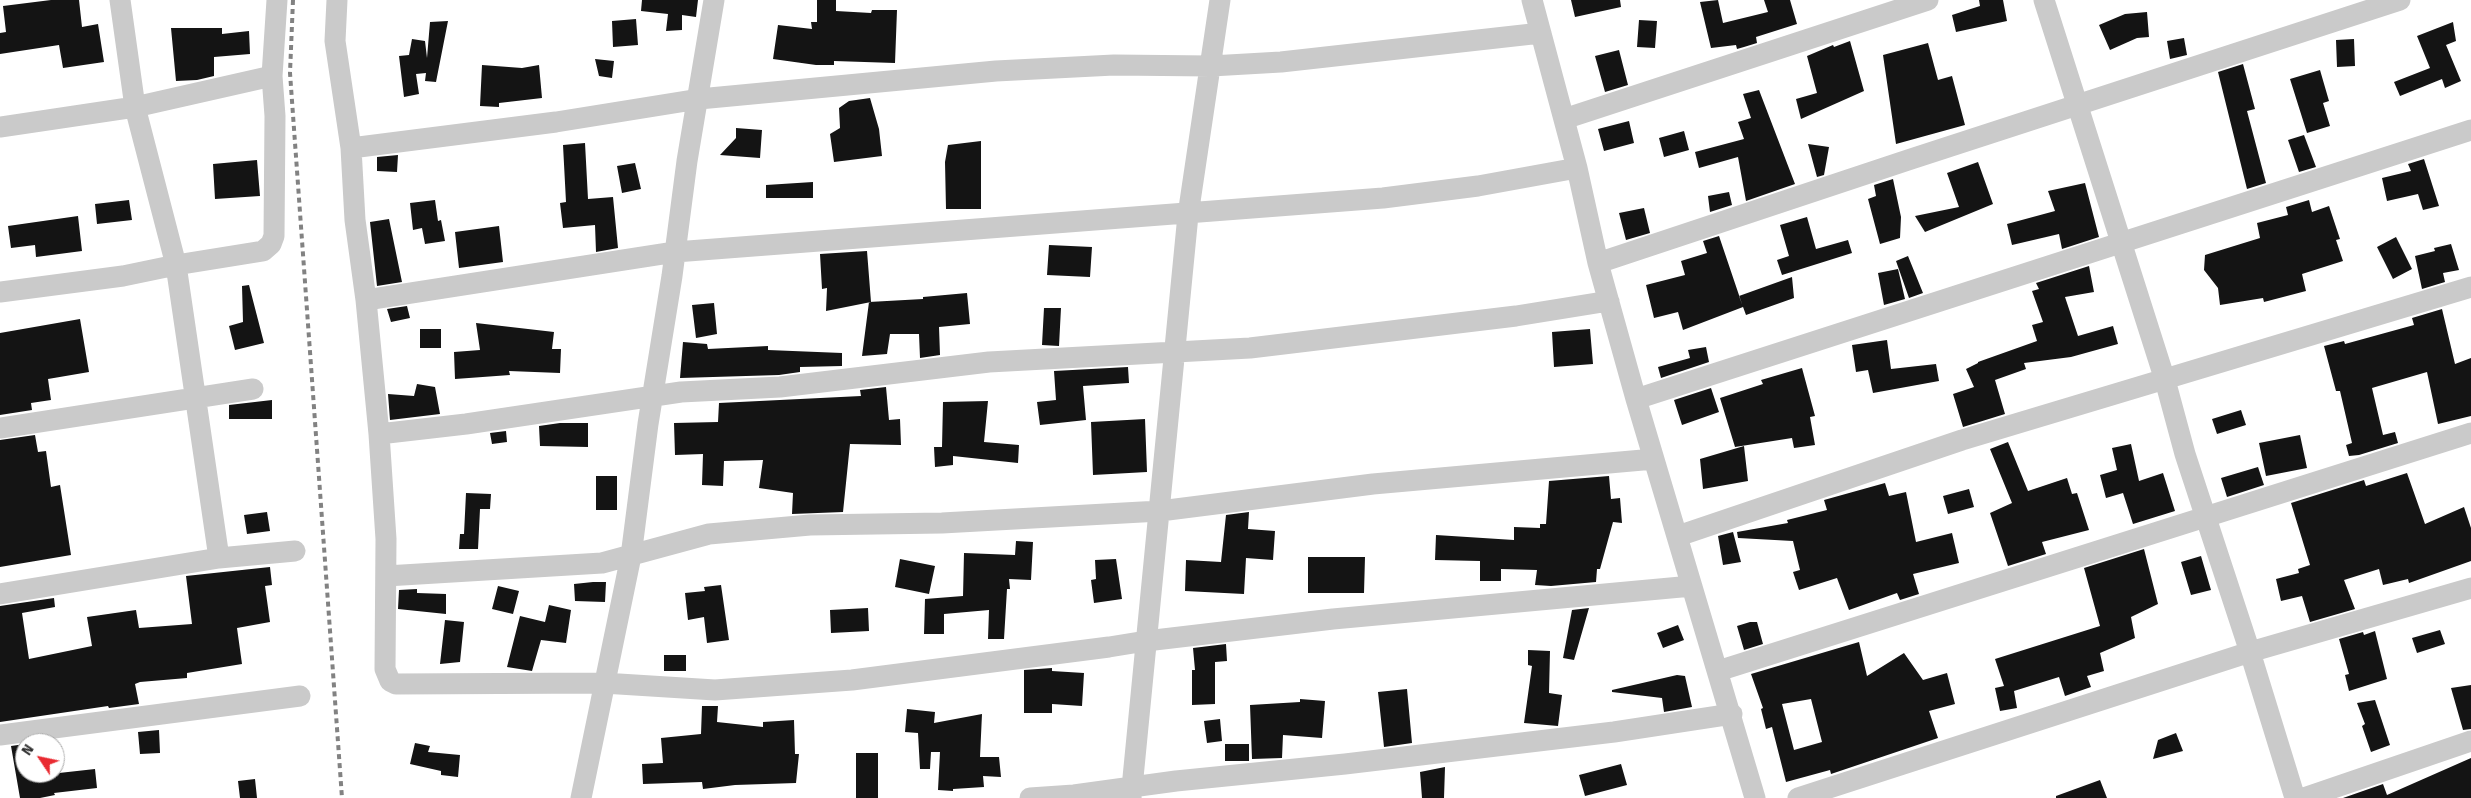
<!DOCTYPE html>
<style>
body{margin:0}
#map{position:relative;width:2471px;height:798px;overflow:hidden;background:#fff;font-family:"Fira Sans",sans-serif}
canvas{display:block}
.north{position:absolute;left:15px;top:733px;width:50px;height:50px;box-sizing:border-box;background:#fff;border:1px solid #ababab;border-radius:50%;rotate:304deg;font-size:14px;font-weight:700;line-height:20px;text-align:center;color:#2d2d2d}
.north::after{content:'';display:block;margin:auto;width:18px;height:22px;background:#e92a31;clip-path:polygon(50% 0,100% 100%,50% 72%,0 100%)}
</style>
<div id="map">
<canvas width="2471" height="798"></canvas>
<div class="north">N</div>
</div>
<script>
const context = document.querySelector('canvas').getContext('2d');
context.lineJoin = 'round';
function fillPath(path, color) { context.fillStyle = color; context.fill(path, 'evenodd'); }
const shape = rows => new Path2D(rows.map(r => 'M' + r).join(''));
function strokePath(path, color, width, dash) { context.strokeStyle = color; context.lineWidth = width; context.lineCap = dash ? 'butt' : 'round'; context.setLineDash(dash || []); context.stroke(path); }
fillPath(shape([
 [51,0,79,0,82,27,98,24,104,62,63,68,59,45,0,54,0,33,6,32,3,6],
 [642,0,698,0,696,17,682,15,682,30,666,31,668,14,641,11],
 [817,0,836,0,836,11,871,13,872,10,897,10,895,63,834,61,834,65,816,65,773,59,778,25,812,29,811,22,817,22],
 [1571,0,1620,0,1621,7,1575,17],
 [1718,0,1723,23,1768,12,1764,0,1790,0,1797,24,1756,37,1757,43,1744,47,1737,49,1736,45,1711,48,1700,2],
 [1979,0,2003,0,2007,21,1956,32,1952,15,1980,6],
 [2147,12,2149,37,2137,38,2110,50,2099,25,2125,14],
 [636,19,638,45,613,47,612,21],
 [1639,20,1657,21,1655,48,1637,47],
 [448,21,436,82,425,81,426,73,416,74,419,94,404,97,399,56,409,55,412,39,425,41,427,58,430,22],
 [2453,22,2456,41,2446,45,2461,81,2445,88,2442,79,2400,96,2394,82,2430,68,2417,36],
 [171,28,222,28,222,34,249,31,250,54,214,57,214,76,197,80,176,81],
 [2184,38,2187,55,2170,59,2167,41],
 [2354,39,2355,66,2337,67,2336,40],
 [1850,41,1864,91,1801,119,1796,99,1817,93,1807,56,1833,45,1834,47],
 [1928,43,1938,80,1952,76,1965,125,1896,144,1883,55],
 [1619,50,1628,85,1605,92,1595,56],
 [595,59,614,61,612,78,599,76],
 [2243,64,2255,109,2247,111,2266,183,2247,189,2218,72],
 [482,65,522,68,539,65,542,98,499,103,499,107,480,106],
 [2320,70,2329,101,2323,103,2330,126,2307,133,2290,79],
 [1759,90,1795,184,1746,201,1738,157,1699,168,1695,152,1744,139,1738,122,1751,118,1743,94],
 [870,98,879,129,882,156,834,162,830,134,840,128,839,108,849,101],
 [1629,121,1634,143,1604,151,1598,129],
 [736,128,762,130,760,158,720,155,736,138],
 [1684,131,1689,150,1664,157,1659,138],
 [2304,135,2316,167,2299,172,2288,140],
 [981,141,981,209,946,209,945,162,948,145],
 [585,143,588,199,613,197,618,248,596,252,595,225,563,228,560,203,566,202,563,145],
 [1808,144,1829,147,1824,175,1817,177],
 [398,155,397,172,377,171,377,157],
 [2424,159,2439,206,2423,210,2418,194,2387,201,2382,178,2411,171,2408,164],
 [257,160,260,196,215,199,213,164],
 [1978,162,1993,204,1925,232,1915,216,1959,207,1947,173],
 [635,163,641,189,622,193,617,166],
 [1893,179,1901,217,1900,238,1880,244,1868,199,1876,196,1874,185],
 [813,182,813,198,766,198,766,185],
 [2085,183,2099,237,2062,249,2059,234,2012,245,2007,224,2055,211,2048,191],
 [1729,192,1732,205,1710,212,1708,196],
 [129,200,132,220,97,224,95,204],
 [435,200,438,221,441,220,445,241,425,244,422,228,413,230,410,203],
 [2309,200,2312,212,2329,206,2340,239,2336,240,2343,261,2302,274,2306,291,2264,302,2263,298,2220,305,2218,288,2204,270,2205,255,2260,238,2257,223,2288,215,2286,207],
 [1644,208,1650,233,1626,240,1619,213],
 [78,216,82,251,36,257,35,245,11,248,8,226],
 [1807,217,1816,249,1848,240,1852,253,1782,275,1777,260,1789,256,1780,225],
 [389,219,402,282,377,286,370,222],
 [499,226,503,262,459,268,455,232],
 [1719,236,1743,307,1683,330,1678,312,1654,318,1646,285,1685,275,1681,261,1707,253,1703,241],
 [2396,237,2412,269,2393,279,2377,247],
 [2451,244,2459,270,2443,273,2445,282,2422,289,2415,256,2435,251,2434,248],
 [1049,245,1092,247,1090,277,1047,275],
 [867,251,871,302,826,311,827,288,822,289,820,254],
 [1908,256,1923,293,1909,298,1896,261],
 [2089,266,2094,292,2065,297,2078,336,2113,326,2118,344,2071,357,2024,363,2026,369,1995,380,2005,414,1963,427,1953,394,1974,387,1966,369,1978,363,1978,362,2037,341,2032,325,2043,322,2032,291,2039,289,2036,283],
 [1898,269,1905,299,1884,305,1878,273],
 [1792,277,1794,298,1746,315,1739,296],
 [249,285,264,343,235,350,229,326,243,322,242,286],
 [967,293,970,324,939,327,940,355,920,358,919,334,890,334,887,354,862,356,869,302,923,299,923,297],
 [714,303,717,334,696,338,692,305],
 [407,306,410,318,391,322,387,309],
 [1044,308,1061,308,1059,346,1042,345],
 [2442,309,2455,364,2471,358,2471,416,2438,424,2427,372,2372,388,2383,435,2395,432,2398,443,2359,455,2349,456,2346,445,2352,443,2340,391,2336,391,2324,346,2344,341,2345,344,2414,325,2412,318],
 [80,319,89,372,48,379,51,400,31,403,32,410,0,415,0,333],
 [476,323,554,332,552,349,561,349,560,373,509,371,510,375,455,379,454,352,480,350],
 [420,329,441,329,441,348,420,348],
 [1590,329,1593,364,1554,367,1552,332],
 [1887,340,1891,369,1936,364,1939,381,1873,393,1868,370,1856,372,1852,345],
 [683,342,707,344,708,349,768,346,768,350,842,353,842,366,800,367,800,372,779,375,680,378],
 [1706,347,1709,362,1661,378,1658,367,1690,358,1688,350],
 [1128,367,1129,383,1083,386,1086,420,1040,425,1037,402,1056,400,1054,371],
 [1802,368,1815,416,1810,417,1815,445,1794,448,1792,438,1735,447,1720,398,1763,384,1761,380],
 [417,384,435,387,440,414,390,420,388,394,414,396],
 [886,387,889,420,900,419,901,445,850,444,843,512,792,514,793,493,759,488,763,460,724,461,723,486,702,485,703,454,675,455,674,423,718,422,719,403,861,396,860,390],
 [1711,388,1719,412,1682,425,1674,400],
 [272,400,272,419,229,419,229,405],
 [988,401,984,442,1019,445,1018,463,953,456,953,465,935,467,934,447,942,447,943,402],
 [2241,410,2246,425,2217,434,2212,419],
 [1145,419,1147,472,1093,475,1091,422],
 [560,423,588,423,588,447,540,446,539,426],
 [506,431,507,442,492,444,490,433],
 [35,435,38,452,46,451,51,487,60,485,71,555,0,567,0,440],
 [2300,435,2307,468,2266,476,2259,443],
 [2008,442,2028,491,2067,478,2072,494,2077,493,2089,530,2042,542,2046,554,2008,566,1990,513,2012,503,1990,449],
 [2131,444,2139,481,2163,473,2175,511,2133,524,2123,493,2106,498,2100,475,2117,470,2112,448],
 [1744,446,1748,481,1703,489,1700,459],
 [2258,467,2264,485,2227,497,2221,478],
 [2407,473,2425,524,2464,507,2471,528,2471,561,2409,583,2408,579,2383,585,2379,569,2344,580,2355,609,2310,622,2302,596,2281,601,2276,579,2299,573,2298,569,2310,565,2291,503,2364,480,2366,486],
 [596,476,617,476,617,510,596,510],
 [1609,476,1611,499,1620,498,1622,523,1613,522,1600,569,1597,569,1596,582,1551,586,1535,585,1537,570,1501,569,1501,581,1480,581,1480,561,1435,560,1436,535,1514,540,1514,527,1540,528,1540,524,1546,524,1549,481],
 [1885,483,1889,496,1906,492,1916,542,1952,533,1959,563,1913,574,1919,594,1900,600,1897,593,1849,610,1837,578,1799,590,1793,572,1800,570,1793,541,1738,538,1737,532,1788,523,1787,520,1827,510,1824,500],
 [1969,489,1974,507,1948,514,1943,496],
 [466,493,491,494,490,509,480,509,478,549,459,549,460,534,464,534],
 [267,512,270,531,247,534,244,515],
 [1249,512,1248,529,1275,531,1273,560,1246,558,1244,594,1185,591,1186,560,1221,562,1226,515],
 [1733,532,1741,562,1723,565,1718,536],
 [1016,541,1033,542,1031,580,1009,579,1010,589,1007,589,1004,639,988,639,989,610,944,614,944,634,924,634,925,599,963,596,964,553,1015,555],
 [2144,549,2158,604,2131,617,2135,638,2100,653,2104,671,2087,676,2091,687,2065,696,2059,677,2014,691,2017,708,2000,711,1995,688,2004,686,1995,659,2100,626,2084,568],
 [2201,556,2211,590,2191,595,2181,562],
 [1308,557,1365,557,1364,593,1308,593],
 [900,559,935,566,929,594,895,587],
 [1116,559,1122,599,1094,603,1091,580,1096,579,1095,560],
 [270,567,272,585,265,586,270,622,237,628,242,664,187,673,187,678,140,682,135,684,139,704,109,708,108,706,0,722,0,606,54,598,55,607,22,613,29,659,92,646,87,617,136,610,139,628,192,624,186,576],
 [593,582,606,582,605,602,575,601,574,584],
 [721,585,729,640,707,643,704,617,688,620,685,593,705,591,704,587],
 [498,586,519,591,513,614,492,609],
 [417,589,417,593,446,594,446,614,398,609,399,590],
 [549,605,571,610,566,643,541,640,532,671,507,667,520,616,545,622],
 [868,608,869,631,831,633,830,610],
 [1589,608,1574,660,1563,658,1572,610],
 [445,620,464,622,460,662,440,664],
 [1750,622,1757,622,1763,644,1744,650,1737,626],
 [1678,625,1684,640,1663,648,1657,633],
 [2440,630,2445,644,2417,653,2412,638],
 [2375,631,2387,679,2349,691,2345,675,2349,674,2339,639,2363,632,2364,635],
 [1859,642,1867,676,1904,653,1923,680,1947,673,1955,704,1929,711,1938,738,1831,774,1830,770,1786,782,1772,727,1766,729,1761,709,1763,708,1751,674],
 [1811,699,1822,742,1794,750,1782,704],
 [1226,644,1227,661,1215,662,1215,704,1192,705,1192,670,1195,670,1193,648],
 [1528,650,1550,651,1549,693,1562,695,1558,726,1524,723,1532,666,1528,665],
 [664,655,686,655,686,671,664,671],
 [1052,668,1052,671,1084,673,1082,706,1052,704,1052,713,1024,713,1024,670],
 [1677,675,1685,676,1692,707,1664,712,1662,698,1612,692,1612,690],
 [2471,685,2471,729,2463,730,2451,688],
 [1407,689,1412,743,1384,747,1378,692],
 [1300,699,1325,701,1322,738,1283,735,1282,758,1252,759,1250,705,1300,702],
 [2375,700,2390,745,2371,752,2362,726,2365,724,2357,703],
 [702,706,718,706,717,722,763,727,763,722,794,720,795,754,799,754,796,783,735,785,703,789,702,782,643,784,642,764,663,763,661,738,701,734],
 [907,709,935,712,934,723,982,714,980,757,999,757,1001,777,983,776,984,787,953,789,953,791,938,790,940,752,931,752,930,769,920,769,918,733,905,732],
 [1220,719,1222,741,1207,743,1204,721],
 [159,730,160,753,140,754,138,732],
 [2176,733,2183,751,2153,759,2158,740],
 [415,743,430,746,428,752,460,755,458,777,441,775,441,771,410,764],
 [25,744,25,773,59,773,95,769,97,788,54,793,55,795,40,798,20,798,11,746],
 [1225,744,1249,744,1249,761,1225,761],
 [856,753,878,753,878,798,856,798],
 [2471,758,2471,798,2343,798,2383,784,2387,795],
 [1621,764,1627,785,1585,796,1579,775],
 [1445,767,1444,798,1422,798,1420,772],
 [255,779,257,798,240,798,238,781],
 [2100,780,2107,798,2056,798,2056,796]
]), '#141414');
strokePath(shape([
 [120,0,135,107,176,265,219,558],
 [337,0,335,41,351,148,355,220,366,300,379,434,386,539,385,669,390,681,396,684,603,683,715,690,852,680,1109,647,1146,641,1333,619,1692,586],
 [1532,0,1577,168,1598,263,1636,399,1755,798],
 [2044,0,2165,380,2185,454,2250,652,2295,798],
 [1564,119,1928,0],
 [0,127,135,107,272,76],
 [351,148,556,122,699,99,996,71,1114,65,1211,66,1281,62,1541,33],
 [1598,263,1908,160,2400,0],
 [0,292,123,276,176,265,263,251,271,244,274,236,275,116,272,76,277,0],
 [366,300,675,252,1383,198,1478,186,1577,168],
 [1636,399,2471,130],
 [0,428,253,389],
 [379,434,466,424,681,392,780,387,989,362,1250,348,1516,316,1609,301],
 [1678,536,1962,440,2471,287],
 [386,576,602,563,709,534,810,525,942,523,1160,511,1373,484,1654,459],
 [0,594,219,558,295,551],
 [1718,671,2471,433],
 [0,735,300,696],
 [581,798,631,556,648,424,672,276,687,161,714,0],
 [1030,798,1074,795,1176,781,1345,764,1614,732,1732,714],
 [1131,798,1188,215,1220,0],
 [1798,798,2250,652,2471,588],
 [2304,798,2471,741]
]), '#cacaca', 21);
strokePath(shape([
 [293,0,290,73,342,798]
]), '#828282', 4, [5, 4]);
</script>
